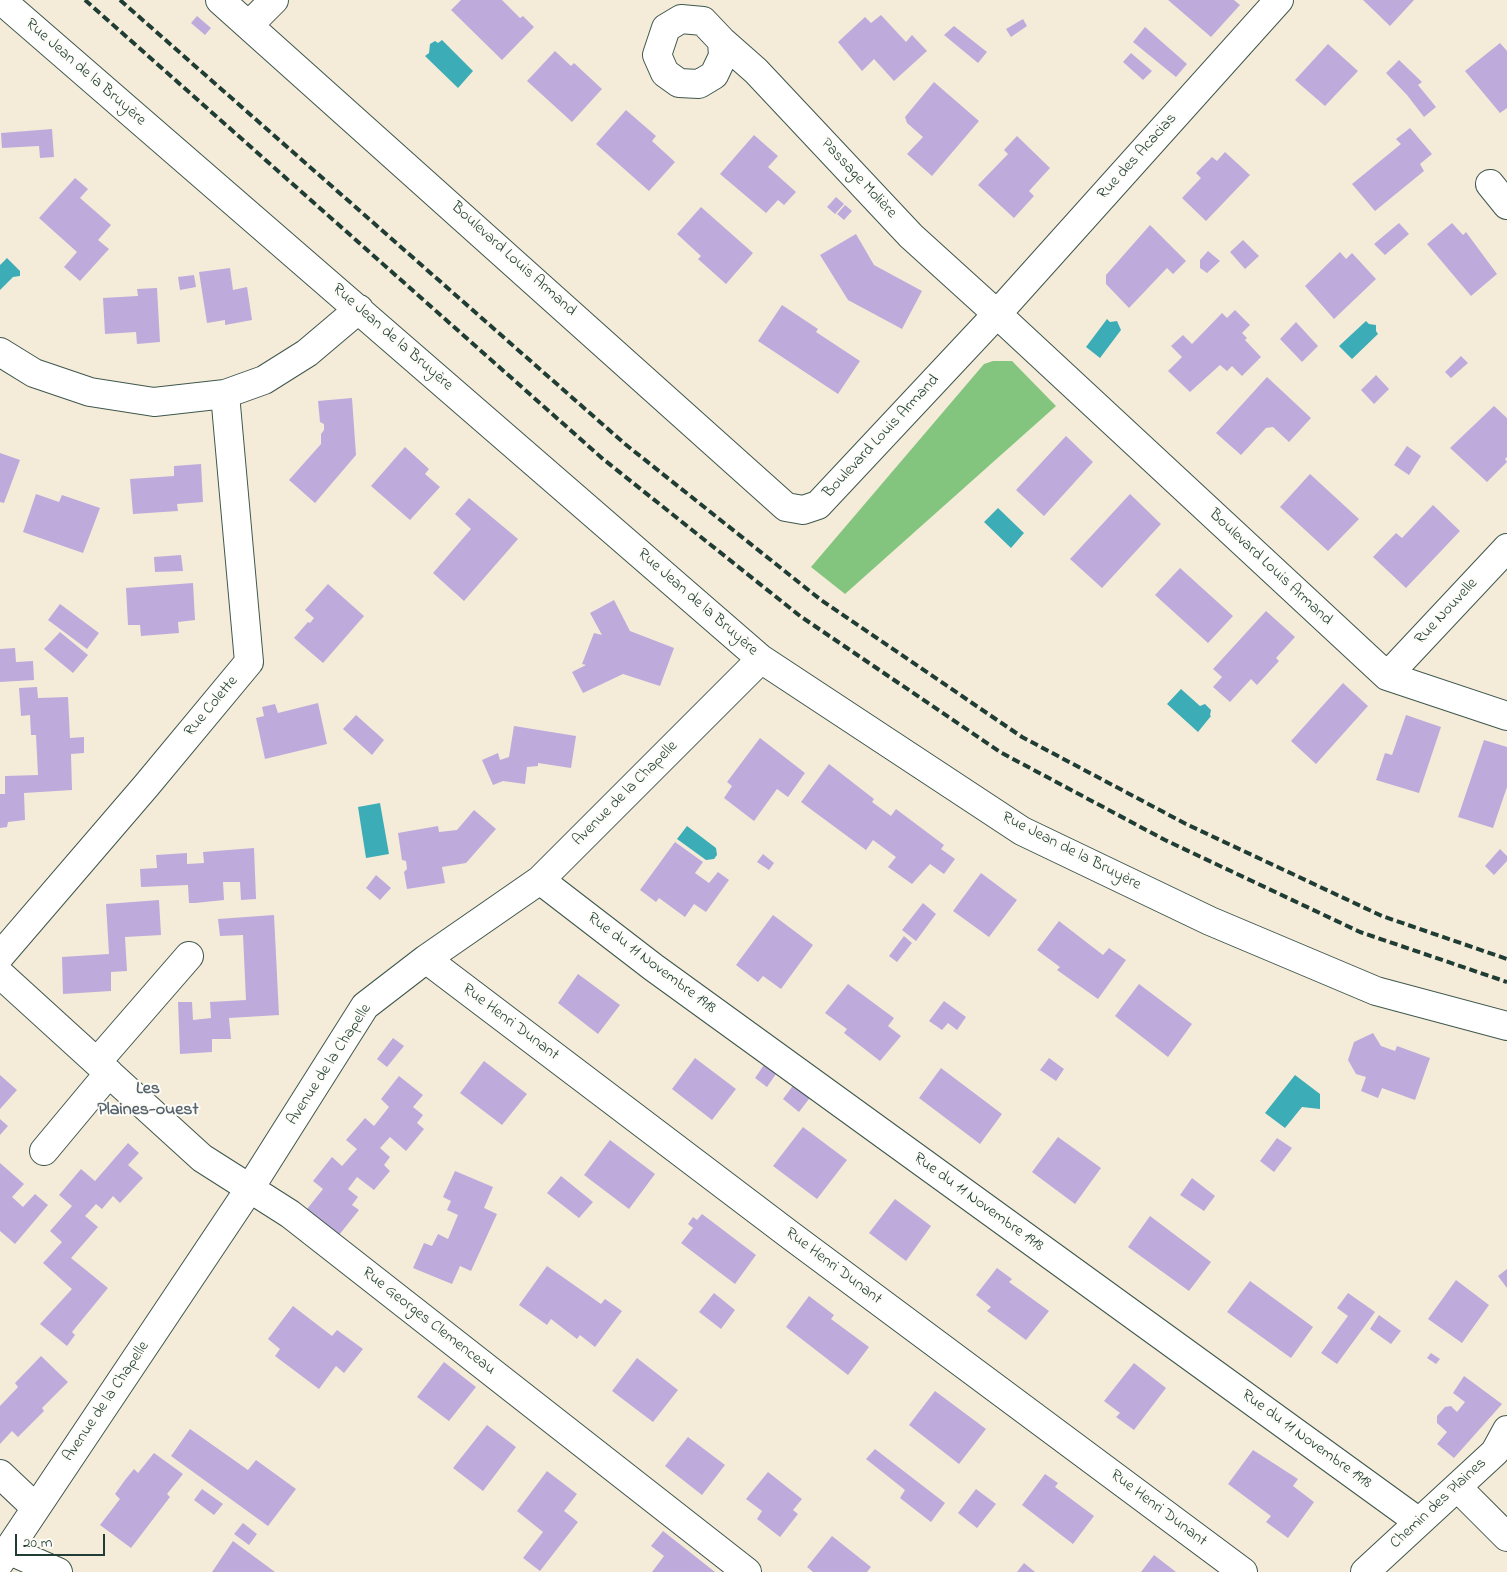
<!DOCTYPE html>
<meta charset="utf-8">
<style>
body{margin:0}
#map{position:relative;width:1507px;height:1572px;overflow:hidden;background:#f4ecd8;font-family:"Indie Flower",sans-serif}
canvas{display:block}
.scale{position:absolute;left:15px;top:1534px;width:90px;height:22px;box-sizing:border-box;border:2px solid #1f3d34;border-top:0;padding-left:6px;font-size:15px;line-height:18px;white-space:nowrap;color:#1f3d34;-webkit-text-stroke:4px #fdfcf7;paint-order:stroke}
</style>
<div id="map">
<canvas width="1507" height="1572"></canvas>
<div class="scale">20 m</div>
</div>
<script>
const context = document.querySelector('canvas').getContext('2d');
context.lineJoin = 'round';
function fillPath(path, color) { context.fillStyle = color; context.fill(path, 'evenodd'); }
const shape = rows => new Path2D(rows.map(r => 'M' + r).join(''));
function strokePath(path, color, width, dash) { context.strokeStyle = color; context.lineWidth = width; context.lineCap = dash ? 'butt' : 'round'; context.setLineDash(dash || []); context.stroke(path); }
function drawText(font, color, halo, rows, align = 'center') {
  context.font = font + ' "Indie Flower",sans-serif'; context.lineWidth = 4; context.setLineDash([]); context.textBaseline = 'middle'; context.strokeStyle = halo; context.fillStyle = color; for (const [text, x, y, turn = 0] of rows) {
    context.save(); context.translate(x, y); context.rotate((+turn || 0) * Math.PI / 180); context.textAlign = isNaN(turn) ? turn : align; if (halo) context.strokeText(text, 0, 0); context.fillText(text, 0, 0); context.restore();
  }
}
fillPath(shape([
 [993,361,1012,361,1056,406,845,594,811,567,984,364]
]), '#83c57e');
fillPath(shape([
 [442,40,473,71,458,88,425,56,429,53,430,44,435,41,438,43],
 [7,258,20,271,20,276,13,277,0,290,0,265],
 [1107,319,1110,322,1117,321,1121,330,1100,358,1086,347],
 [1366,321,1369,324,1376,325,1376,331,1378,334,1352,359,1339,346],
 [998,508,1024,533,1011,548,984,522],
 [1181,689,1200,706,1205,704,1211,710,1210,715,1211,716,1198,732,1167,704],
 [380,803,389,854,366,858,358,807],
 [687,826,716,848,717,855,714,859,706,860,677,839],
 [1295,1075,1320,1094,1320,1109,1302,1107,1285,1128,1265,1113]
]), '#3cadb7');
fillPath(shape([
 [461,0,502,0,520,18,523,16,534,27,502,60,451,10],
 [1168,0,1234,0,1240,5,1211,37],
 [1363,0,1414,0,1390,26],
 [881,15,906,42,912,35,927,51,894,81,874,59,862,71,838,42,865,17,871,23],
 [197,16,211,28,205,35,191,23],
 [1023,19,1027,26,1011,37,1006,29],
 [954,26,987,52,978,63,944,35],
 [1145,27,1187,64,1176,77,1133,42],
 [1500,43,1507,51,1507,108,1500,113,1465,71],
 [1328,44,1358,71,1325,106,1295,80],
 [555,51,571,66,574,63,602,89,572,122,527,81],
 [1131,53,1152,71,1143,80,1123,62],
 [1399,60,1422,82,1418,85,1436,107,1424,117,1407,95,1386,73],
 [934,82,979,121,932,176,907,154,923,137,907,123,905,117],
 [626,110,656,136,652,141,675,162,649,191,596,144],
 [1410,128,1432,154,1420,164,1424,171,1375,211,1352,184,1401,144,1396,139],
 [52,129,54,157,40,158,39,146,2,148,1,133],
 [754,135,778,156,768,167,796,192,784,205,778,200,766,213,720,174],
 [1017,136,1050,168,1029,191,1034,196,1014,218,978,185,1008,154,1004,150],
 [1225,152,1250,175,1206,221,1182,198,1201,178,1196,173,1212,157,1217,161],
 [75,178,88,189,80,198,111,225,98,240,109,249,80,281,64,267,77,252,39,218],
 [836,197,844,204,835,214,827,207],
 [845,205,852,211,844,220,837,214],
 [701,207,753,253,726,284,698,259,701,256,677,234],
 [1399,223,1409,234,1385,255,1374,244],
 [1452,223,1463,235,1466,232,1497,274,1471,296,1427,244],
 [1150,225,1186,261,1173,274,1167,268,1129,308,1106,284,1106,275],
 [856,234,874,265,922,291,902,329,848,300,820,255],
 [1243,240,1259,256,1245,269,1230,252],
 [1208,251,1220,261,1207,273,1200,268,1200,260],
 [1340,252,1346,259,1352,253,1376,279,1334,319,1305,286],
 [230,268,233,290,247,287,252,320,225,325,225,320,207,323,199,272],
 [194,275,196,287,180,290,178,277],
 [157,288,160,342,137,344,136,332,105,334,103,298,138,296,137,289],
 [782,305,818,329,816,332,860,361,838,394,758,341],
 [1235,310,1250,325,1242,333,1247,338,1245,340,1261,357,1242,376,1232,366,1227,371,1220,365,1190,392,1168,371,1182,357,1171,346,1183,335,1192,344,1222,313,1227,318],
 [1296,322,1318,346,1302,362,1280,339],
 [1461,356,1468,363,1451,378,1445,372],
 [1376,375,1389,389,1374,404,1361,390],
 [1267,377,1311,418,1289,442,1273,427,1266,428,1241,455,1216,433],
 [352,398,356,455,315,503,289,480,321,444,321,434,324,430,324,424,320,422,318,401],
 [1494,406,1507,418,1507,457,1505,459,1507,462,1487,482,1450,448],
 [1066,436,1093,462,1044,516,1016,490],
 [1407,446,1421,456,1409,475,1394,465],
 [405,447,429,469,425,474,440,487,410,520,371,486],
 [0,453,20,460,4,503,0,502],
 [201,464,203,502,177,504,178,511,133,514,130,479,174,476,174,466],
 [1310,474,1359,519,1328,551,1280,507],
 [36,494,59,502,62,495,100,508,83,553,23,532],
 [1130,494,1161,524,1102,588,1070,559],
 [469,498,518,539,464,601,433,573,471,529,455,514],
 [1433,505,1460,531,1406,588,1373,557,1396,533,1402,538],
 [181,555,183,571,155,572,154,557],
 [1180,568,1233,616,1208,643,1155,595],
 [193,583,195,620,178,622,179,633,141,636,140,625,128,625,126,588],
 [328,584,364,616,323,663,294,638,308,622,310,623,314,618,305,610],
 [614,600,630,631,674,648,660,686,623,674,583,693,572,672,586,665,582,664,594,633,602,635,590,613],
 [60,604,99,633,87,649,48,620],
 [1266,611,1295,637,1276,658,1279,661,1257,685,1251,679,1230,702,1213,687,1222,677,1213,669],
 [60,632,88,655,73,673,44,649],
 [15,648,16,662,33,661,34,680,0,682,0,649],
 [1343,683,1368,706,1316,764,1291,741],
 [37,687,38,698,68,697,70,738,84,737,84,753,71,754,72,790,24,793,25,820,8,822,7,827,0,828,0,794,5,794,5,776,38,775,36,735,31,735,30,715,21,716,19,688],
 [318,703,327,744,265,759,256,718,264,716,262,707,275,704,278,713],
 [356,715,384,740,372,755,343,729],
 [1406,715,1441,727,1419,793,1376,780,1385,753,1392,755],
 [514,726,576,736,571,768,538,763,538,766,527,767,525,784,503,781,493,785,482,760,498,753,500,760,509,757],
 [760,738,805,773,788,797,777,789,754,821,724,798,732,786,727,782],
 [1484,740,1507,747,1507,787,1493,828,1458,817],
 [829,764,874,799,872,802,891,816,896,809,944,845,941,849,955,859,944,874,930,864,912,884,888,867,896,857,873,840,866,850,801,802],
 [474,810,496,829,466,863,442,867,445,883,407,889,404,872,407,869,406,861,402,860,398,833,438,826,439,832,457,830],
 [675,842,703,862,695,873,709,883,718,872,729,880,706,912,694,904,685,917,659,898,656,902,640,890],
 [254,848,256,899,241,900,240,882,223,882,224,900,195,903,189,903,188,885,141,887,140,869,157,868,156,855,187,853,187,864,204,863,203,852],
 [1500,849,1507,856,1507,861,1494,875,1485,866],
 [763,854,774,863,769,870,757,862],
 [981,873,1017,900,989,937,953,911],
 [376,875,391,888,380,900,366,888],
 [159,900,161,935,125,937,127,971,111,972,111,991,63,994,62,957,109,954,106,904],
 [923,903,936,914,916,941,902,930],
 [274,915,279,1015,229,1018,231,1039,212,1039,212,1052,180,1054,178,1002,192,1002,193,1020,211,1018,210,1002,246,1000,243,935,220,936,218,919],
 [773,915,813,945,781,989,763,976,758,982,736,965],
 [1059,921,1103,955,1109,948,1126,960,1098,999,1057,970,1060,967,1037,950],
 [904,936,912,943,897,962,889,956],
 [578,974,620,1005,598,1034,558,1003],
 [848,984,894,1018,888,1026,901,1036,880,1061,844,1033,847,1029,825,1013],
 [1139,984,1192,1024,1168,1057,1115,1016],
 [944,1001,966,1017,957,1030,948,1023,942,1030,929,1021],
 [1373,1033,1381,1046,1395,1051,1397,1046,1430,1058,1415,1100,1382,1088,1378,1098,1361,1091,1366,1077,1356,1074,1348,1060,1354,1042],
 [393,1038,404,1046,387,1067,377,1059],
 [695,1058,736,1089,712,1120,672,1089],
 [1049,1058,1064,1069,1056,1081,1040,1070],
 [484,1061,527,1094,502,1125,460,1093],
 [766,1062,778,1071,767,1087,755,1078],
 [941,1068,1002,1114,980,1144,919,1098],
 [0,1075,17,1090,0,1109],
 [399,1076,423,1095,413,1107,423,1115,417,1123,424,1129,406,1151,390,1137,380,1148,390,1157,384,1165,390,1171,374,1190,357,1177,348,1189,358,1197,352,1205,359,1210,339,1235,307,1209,323,1189,313,1181,332,1157,342,1166,357,1149,346,1140,365,1118,374,1126,389,1107,381,1099],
 [795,1083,812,1095,799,1112,783,1099],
 [0,1119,8,1126,0,1135],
 [803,1127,847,1160,817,1199,773,1166],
 [1058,1137,1101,1168,1075,1204,1032,1172],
 [1277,1138,1292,1148,1274,1172,1260,1161],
 [610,1140,655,1174,629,1209,584,1175],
 [128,1143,139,1153,128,1165,143,1178,120,1203,113,1196,102,1209,96,1204,85,1216,98,1227,71,1258,108,1288,72,1332,75,1335,67,1346,40,1324,72,1289,43,1263,62,1242,50,1231,72,1206,59,1195,81,1169,95,1181],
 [0,1163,24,1184,12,1197,23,1207,35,1194,48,1205,15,1244,0,1231],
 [455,1171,493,1187,484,1208,497,1214,471,1271,460,1266,452,1284,413,1268,424,1243,432,1246,438,1234,448,1239,458,1215,447,1210,451,1201,443,1197],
 [561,1176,593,1202,579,1218,547,1193],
 [1192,1178,1215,1196,1204,1211,1180,1195],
 [895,1199,931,1226,906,1261,869,1233],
 [702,1214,756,1255,735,1284,681,1243,693,1228,688,1224,693,1217,697,1220],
 [1150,1216,1211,1262,1189,1291,1128,1247],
 [547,1266,601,1304,605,1299,622,1311,595,1347,580,1335,577,1339,551,1319,547,1325,519,1305],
 [997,1268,1012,1279,1009,1282,1049,1311,1026,1340,987,1311,991,1307,976,1295],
 [1507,1269,1507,1288,1498,1276],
 [1456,1280,1489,1305,1462,1343,1428,1319],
 [1250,1281,1313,1327,1291,1358,1227,1312],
 [714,1293,735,1310,721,1329,699,1312],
 [1348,1293,1375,1312,1337,1364,1321,1353,1348,1316,1337,1308],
 [809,1296,834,1315,831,1319,869,1347,848,1375,786,1327],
 [293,1306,332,1336,337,1330,363,1349,344,1373,336,1366,319,1389,275,1356,280,1349,268,1339],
 [1379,1315,1401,1331,1391,1344,1370,1329],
 [1431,1353,1440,1359,1436,1364,1427,1358],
 [41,1356,68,1382,42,1408,44,1411,18,1437,12,1431,0,1444,0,1406,18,1387,15,1383],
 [637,1358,678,1390,653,1422,612,1391],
 [444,1362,476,1387,449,1421,417,1397],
 [1134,1363,1166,1388,1134,1430,1116,1417,1120,1413,1104,1401],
 [1464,1376,1502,1404,1454,1458,1437,1444,1447,1432,1437,1423,1437,1416,1445,1407,1451,1406,1457,1412,1465,1402,1453,1393],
 [935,1391,986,1429,959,1464,909,1425],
 [487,1425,516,1447,483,1491,453,1468],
 [190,1429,248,1470,256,1460,296,1489,268,1526,171,1456],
 [688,1437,725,1465,702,1495,665,1466],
 [875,1449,945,1503,931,1522,900,1498,905,1490,866,1459],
 [1253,1450,1298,1479,1293,1486,1314,1502,1288,1538,1266,1522,1271,1516,1228,1484],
 [154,1453,183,1474,167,1494,170,1497,131,1548,100,1525,120,1499,115,1494,125,1480,134,1469,138,1473],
 [547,1471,577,1494,564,1511,578,1522,540,1571,523,1558,543,1532,517,1511],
 [768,1472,802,1499,793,1510,798,1514,780,1537,757,1519,762,1511,746,1499],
 [1045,1474,1058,1483,1055,1487,1094,1516,1073,1544,1022,1505],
 [202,1489,223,1504,214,1515,194,1500],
 [976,1489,996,1504,977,1528,958,1513],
 [243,1523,257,1534,249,1545,234,1534],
 [663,1531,715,1572,652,1572,664,1556,651,1546],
 [832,1536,871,1567,867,1572,813,1572,807,1567],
 [233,1541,275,1572,212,1572],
 [1154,1555,1176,1572,1141,1572],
 [1024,1563,1035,1572,1017,1572]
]), '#beabdc');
const minor = shape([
 [1,0,761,659,1022,831,1210,921,1376,991,1507,1026],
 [220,0,786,507,803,510,818,505,997,314,1387,676,1507,716],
 [249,25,274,0],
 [722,41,723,56,714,75,699,84,679,83,665,73,657,55,666,28,681,19,703,21,722,41,756,71,911,236,997,314,1279,0],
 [1490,184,1507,205],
 [0,352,34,373,90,392,154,402,225,394,264,380,307,353,359,309],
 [1387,676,1507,548],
 [540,880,653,967,1419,1522],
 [0,956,146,786,249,662,225,394],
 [426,959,790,1235,1243,1572],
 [0,974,202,1158,290,1214,747,1572],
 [97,1062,189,956],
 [44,1151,109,1073],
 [0,1474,36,1508],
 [1458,1488,1507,1537],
 [8,1550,58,1572],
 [0,1562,250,1188,365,1006,426,959,540,880,761,659],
 [1365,1572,1495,1452,1507,1430]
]);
strokePath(minor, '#3f574d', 30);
strokePath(minor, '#fff', 28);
strokePath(shape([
 [85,0,603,459,800,616,1000,752,1165,840,1360,932,1507,982],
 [120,0,625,444,821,600,1022,737,1186,824,1382,916,1507,959]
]), '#1f3d34', 4, [8, 4]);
drawText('16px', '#1f3d34', '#fdfcf7', [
 ["Rue Jean de la Bruyère",85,73,41],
 ["Rue des Acacias",1138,157,-48],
 ["Passage Molière",858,179,47],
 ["Boulevard Louis Armand",513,260,42],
 ["Rue Jean de la Bruyère",392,338,41],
 ["Boulevard Louis Armand",882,437,-47],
 ["Boulevard Louis Armand",1270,568,43],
 ["Rue Jean de la Bruyère",697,603,41],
 ["Rue Nouvelle",1447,612,-47],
 ["Rue Colette",212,707,-50],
 ["Avenue de la Chapelle",626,794,-45],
 ["Rue Jean de la Bruyère",1071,852,27],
 ["Rue du 11 Novembre 1918",651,964,37],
 ["Rue Henri Dunant",510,1023,37],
 ["Avenue de la Chapelle",330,1065,-57],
 ["Rue du 11 Novembre 1918",978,1203,36],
 ["Rue Henri Dunant",833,1267,37],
 ["Rue Georges Clemenceau",428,1322,38],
 ["Avenue de la Chapelle",107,1402,-56],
 ["Rue du 11 Novembre 1918",1306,1440,36],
 ["Chemin des Plaines",1439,1504,-43],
 ["Rue Henri Dunant",1158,1509,37]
]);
drawText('bold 18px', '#57646f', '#fdfcf7', [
 ["Les",148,1090],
 ["Plaines-ouest",148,1111]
]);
</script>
